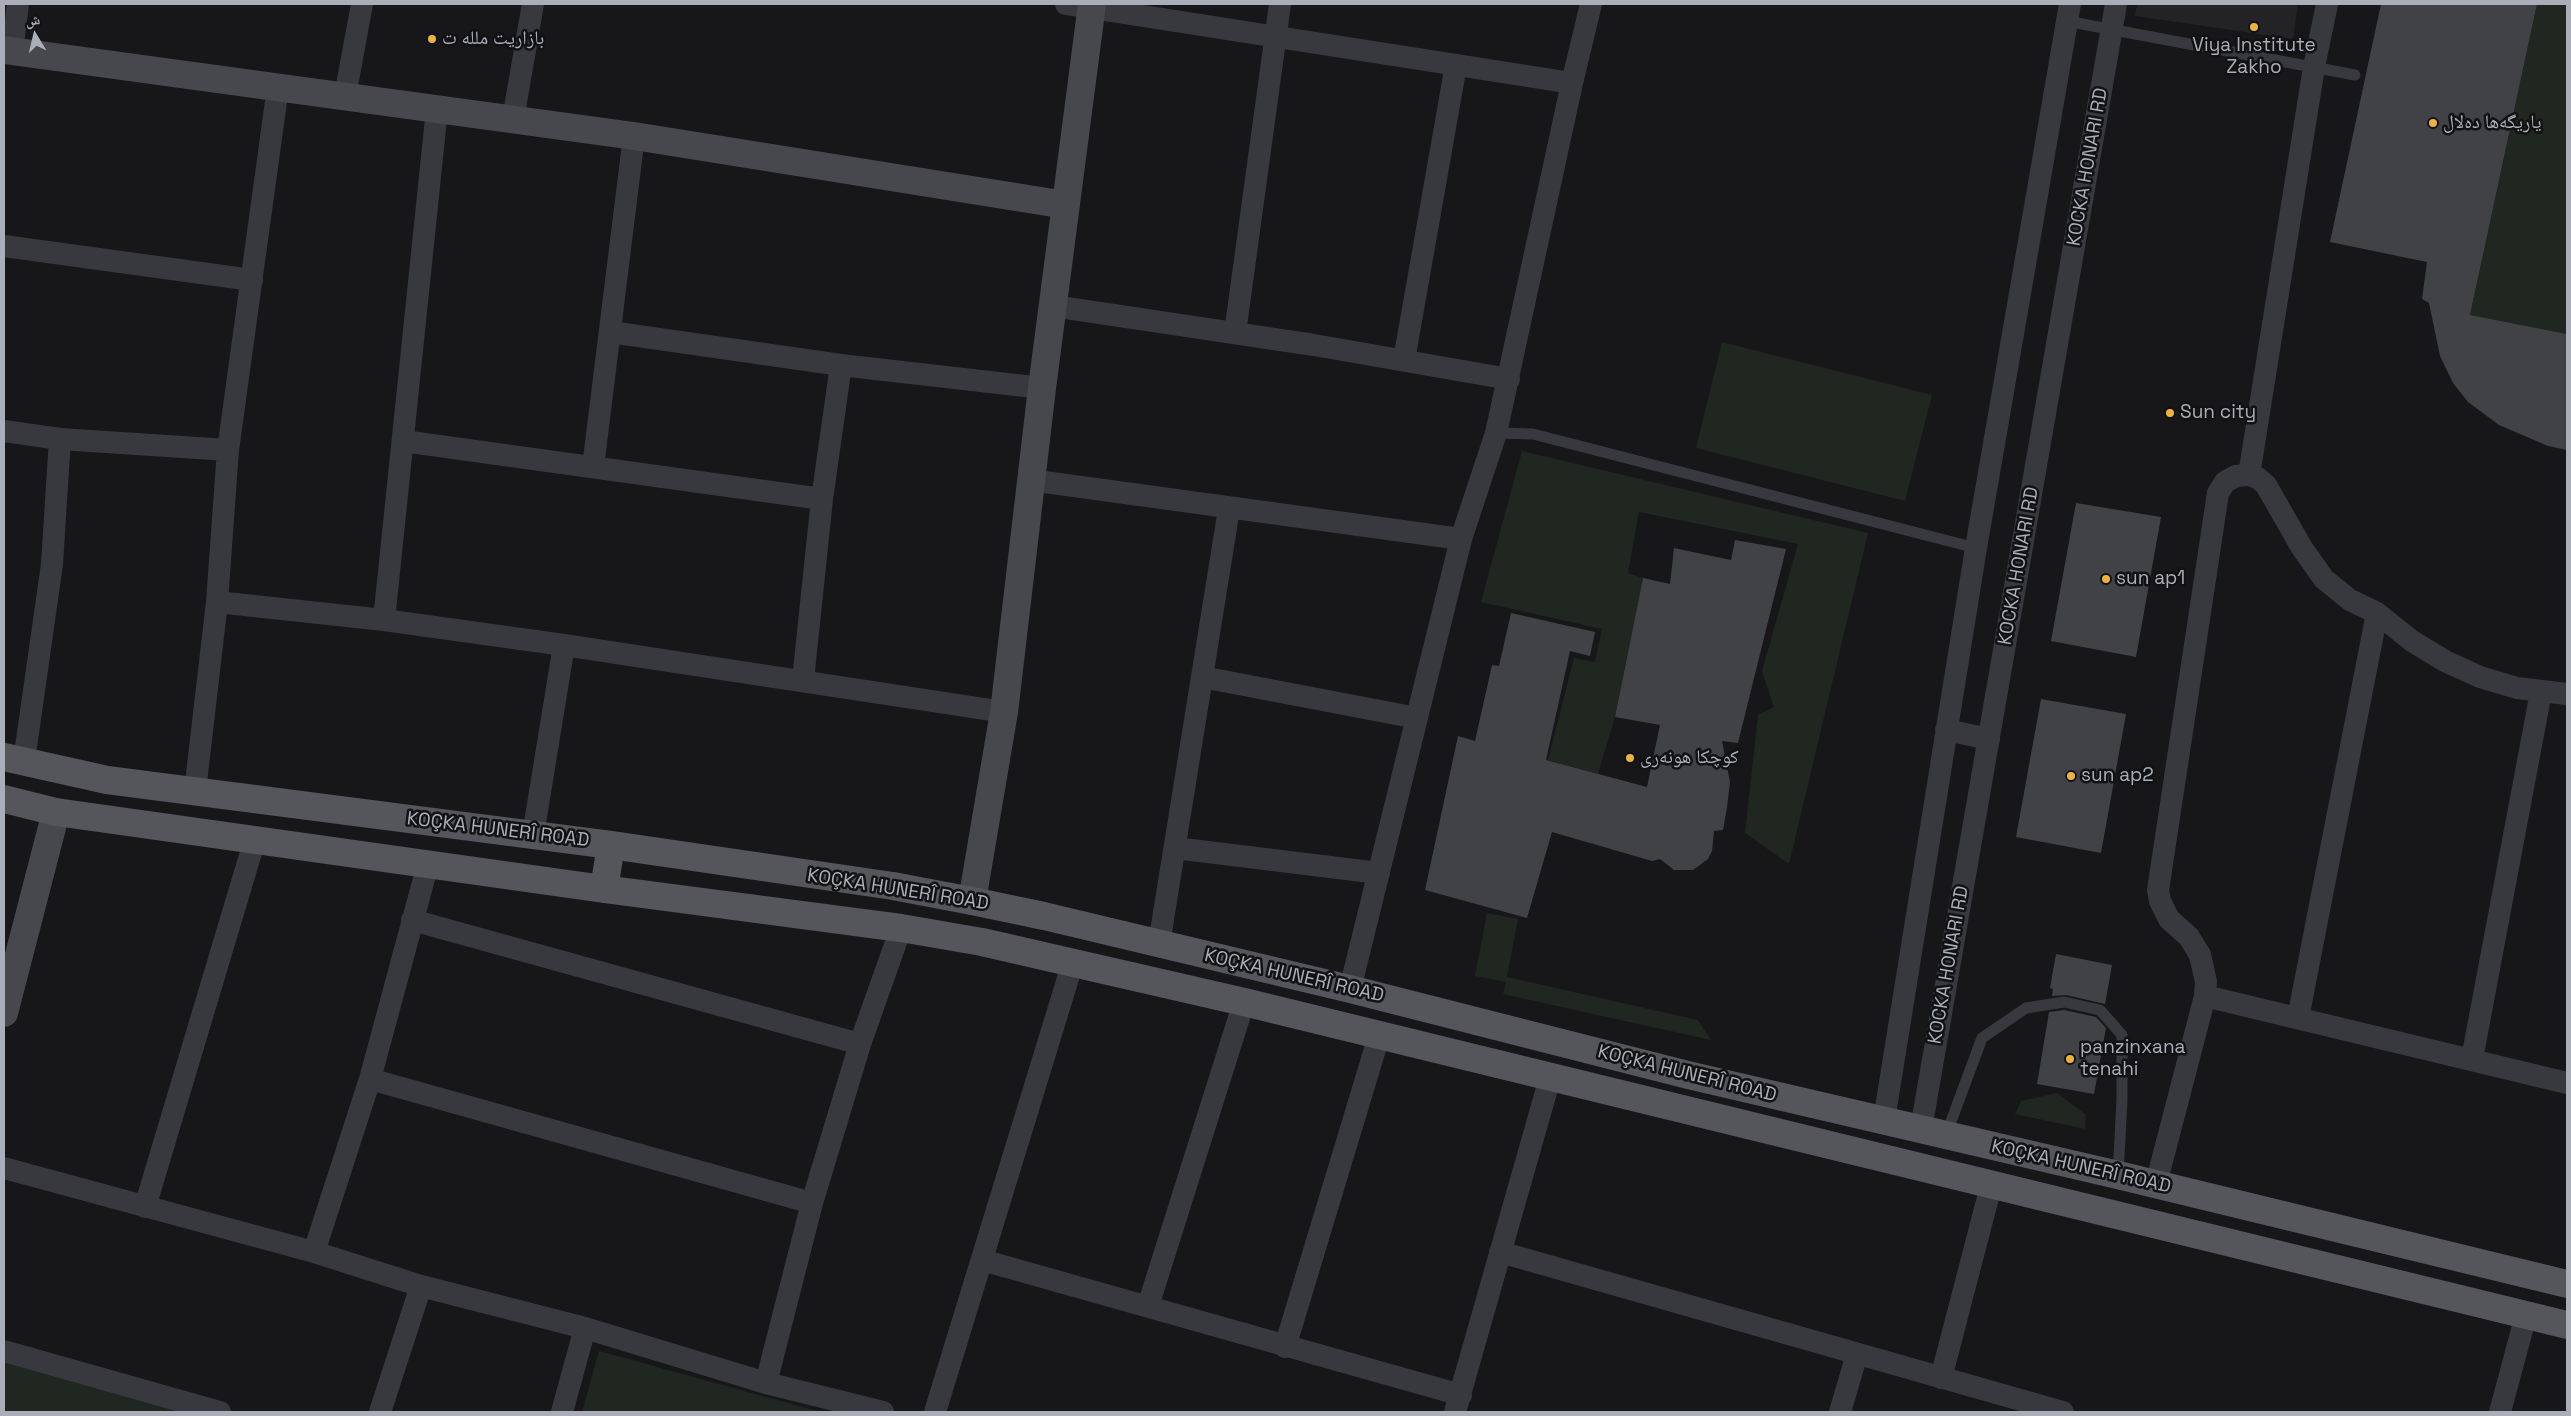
<!DOCTYPE html>
<meta charset="utf-8">
<style>
body{margin:0}
#map{position:relative;width:2571px;height:1416px;overflow:hidden;background:#171719;font-family:"Space Grotesk","Noto Naskh Arabic",sans-serif}
canvas{display:block}
.frame{position:absolute;inset:0;border:5px solid #a9aeb8;pointer-events:none}
.north{position:absolute;left:10px;top:10px;width:50px;height:50px;-webkit-text-stroke:4px #121214;paint-order:stroke;rotate:351deg;font-size:14px;font-weight:700;line-height:20px;text-align:center;color:#a9aeb8}
.north::after{content:'';display:block;margin:auto;width:18px;height:22px;background:#a9aeb8;clip-path:polygon(50% 0,100% 100%,50% 72%,0 100%)}
</style>
<div id="map">
<canvas width="2571" height="1416"></canvas>
<div class="frame"></div>
<div class="north">ش</div>
</div>
<script>
const context = document.querySelector('canvas').getContext('2d');
context.lineJoin = 'round';
function fillPath(path, color) { context.fillStyle = color; context.fill(path, 'evenodd'); }
const shape = rows => new Path2D(rows.map(r => 'M' + r).join(''));
function strokePath(path, color, width, dash) { context.strokeStyle = color; context.lineWidth = width; context.lineCap = dash ? 'butt' : 'round'; context.setLineDash(dash || []); context.stroke(path); }
function drawText(font, color, halo, rows, align = 'center') {
  context.font = font + ' "Space Grotesk","Noto Naskh Arabic",sans-serif'; context.lineWidth = 5; context.setLineDash([]); context.textBaseline = 'middle'; context.strokeStyle = halo; context.fillStyle = color; for (const [text, x, y, turn = 0] of rows) {
    context.save(); context.translate(x, y); context.rotate((+turn || 0) * Math.PI / 180); context.textAlign = isNaN(turn) ? turn : align; if (halo) context.strokeText(text, 0, 0); context.fillText(text, 0, 0); context.restore();
  }
}
fillPath(shape([
 [2137,4,2298,4,2293,39,2135,16]
]), '#232326');
fillPath(shape([
 [2537,4,2567,4,2567,334,2470,315],
 [1722,342,1932,395,1905,501,1696,448],
 [1522,451,1868,533,1789,864,1745,833,1758,715,1774,707,1762,671,1798,544,1639,512,1628,573,1643,578,1615,717,1598,774,1548,760,1574,658,1595,662,1602,629,1481,602],
 [1487,913,1518,919,1507,977,1698,1020,1711,1040,1503,994,1506,982,1475,976],
 [2057,1093,2086,1115,2085,1129,2015,1114,2021,1101],
 [599,1351,821,1412,582,1412],
 [4,1361,182,1412,4,1412]
]), '#1f2720');
fillPath(shape([
 [2381,4,2537,4,2470,315,2567,334,2567,450,2548,446,2499,425,2468,402,2453,383,2440,356,2429,303,2422,299,2427,262,2330,242],
 [2076,503,2161,517,2136,657,2051,641],
 [1735,540,1786,549,1738,743,1722,741,1730,782,1727,807,1723,830,1714,831,1712,851,1708,859,1693,870,1674,870,1660,859,1652,861,1552,832,1527,918,1425,890,1458,736,1475,741,1492,665,1499,666,1511,613,1595,632,1590,656,1570,651,1546,760,1647,787,1660,725,1615,717,1643,578,1670,584,1674,548,1731,560],
 [2041,699,2126,714,2101,853,2016,837],
 [2056,954,2112,965,2105,1004,2066,995,2052,996,2053,989,2050,988],
 [2064,1010,2096,1017,2106,1028,2094,1094,2037,1084,2049,1012]
]), '#414246');
strokePath(shape([
 [2066,21,2355,75],
 [1496,433,1533,434,1976,548],
 [1946,1135,1982,1038,2026,1008,2064,1002,2100,1010,2122,1035,2122,1100,2118,1175]
]), '#38393e', 11);
strokePath(shape([
 [1066,4,1572,83,1496,433,1461,539,1350,989],
 [12,51,18,4],
 [1572,83,1591,4],
 [345,96,362,4],
 [513,119,533,4],
 [4,246,252,280],
 [1053,306,1314,345,1509,379],
 [610,332,841,365,1042,388],
 [1235,333,1280,4],
 [1404,360,1456,65],
 [4,431,60,439],
 [403,441,822,499],
 [593,467,634,136],
 [2249,475,2314,67,2327,4],
 [1030,480,1461,539],
 [217,602,384,620,564,645,1004,712],
 [384,620,437,109],
 [1202,677,1417,718],
 [803,680,822,499,841,365],
 [1946,730,1989,739],
 [24,761,52,564,60,439,228,450],
 [195,791,217,602,228,450,278,87],
 [533,835,564,645],
 [1175,848,1379,873],
 [412,920,860,1044],
 [1159,944,1229,509],
 [2205,996,2567,1083],
 [2298,1018,2377,613],
 [2472,1059,2541,692],
 [370,1079,812,1203],
 [1884,1120,1976,548,2070,4],
 [1921,1129,2116,4],
 [4,1168,314,1252,421,1286,585,1328,766,1383,883,1412],
 [2156,1184,2205,996,2206,982,2200,955,2189,937,2169,919,2160,901,2158,890,2218,493,2225,482,2236,476,2249,475,2258,478,2266,485,2302,548,2324,579,2350,600,2377,613,2412,641,2445,661,2480,677,2517,688,2567,694],
 [145,1207,255,839],
 [314,1252,370,1079,428,864],
 [1500,1252,2063,1412],
 [982,1260,1461,1395],
 [1148,1306,1244,1002],
 [1285,1347,1379,1036],
 [4,1351,220,1412],
 [1941,1378,1991,1186],
 [766,1383,812,1203,860,1044,901,928],
 [380,1412,421,1286],
 [562,1412,585,1328],
 [935,1412,1073,962],
 [1455,1412,1550,1078],
 [1840,1412,1857,1354],
 [2500,1412,2526,1315]
]), '#38393e', 22);
strokePath(shape([
 [4,50,634,136,1066,205],
 [972,901,1004,712,1042,388,1092,4],
 [4,1013,56,812]
]), '#46484e', 28);
strokePath(shape([
 [4,757,107,780,611,845,893,886,972,901,1044,916,1350,989,1688,1075,2118,1175,2567,1284],
 [4,799,56,812,604,889,901,928,982,942,1244,1002,2567,1325],
 [604,889,611,845]
]), '#54565c', 28);
for (const [x, y, r, color] of [
 [2254,27,5,"#eeb33a"],
 [432,39,5,"#eeb33a"],
 [2433,123,5,"#eeb33a"],
 [2170,413,5,"#eeb33a"],
 [2106,579,5,"#eeb33a"],
 [1630,758,5,"#eeb33a"],
 [2071,776,5,"#eeb33a"],
 [2070,1059,5,"#eeb33a"]
]) { const dot = new Path2D(); dot.arc(x, y, r, 0, 2 * Math.PI); context.fillStyle = color; context.fill(dot); strokePath(dot, '#121214', 2); }
drawText('19px', '#a9aeb8', '#121214', [
 ["بازاريت ملله ت",442,39],
 ["Viya Institute",2254,46,"center"],
 ["Zakho",2254,68,"center"],
 ["یاریگەها دەلال",2443,123],
 ["Sun city",2180,413],
 ["sun ap1",2116,579],
 ["كوچكا هونەری",1640,758],
 ["sun ap2",2081,776],
 ["panzinxana",2080,1048],
 ["tenahi",2080,1070]
], 'left');
drawText('19px', '#a9aeb8', '#121214', [
 ["KOCKA HONARI RD",2088,167,-80],
 ["KOCKA HONARI RD",2019,566,-80],
 ["KOÇKA HUNERÎ ROAD",498,830,7],
 ["KOÇKA HUNERÎ ROAD",898,890,9],
 ["KOCKA HONARI RD",1949,965,-80],
 ["KOÇKA HUNERÎ ROAD",1294,976,13],
 ["KOÇKA HUNERÎ ROAD",1687,1074,14],
 ["KOÇKA HUNERÎ ROAD",2081,1167,13]
]);
</script>
